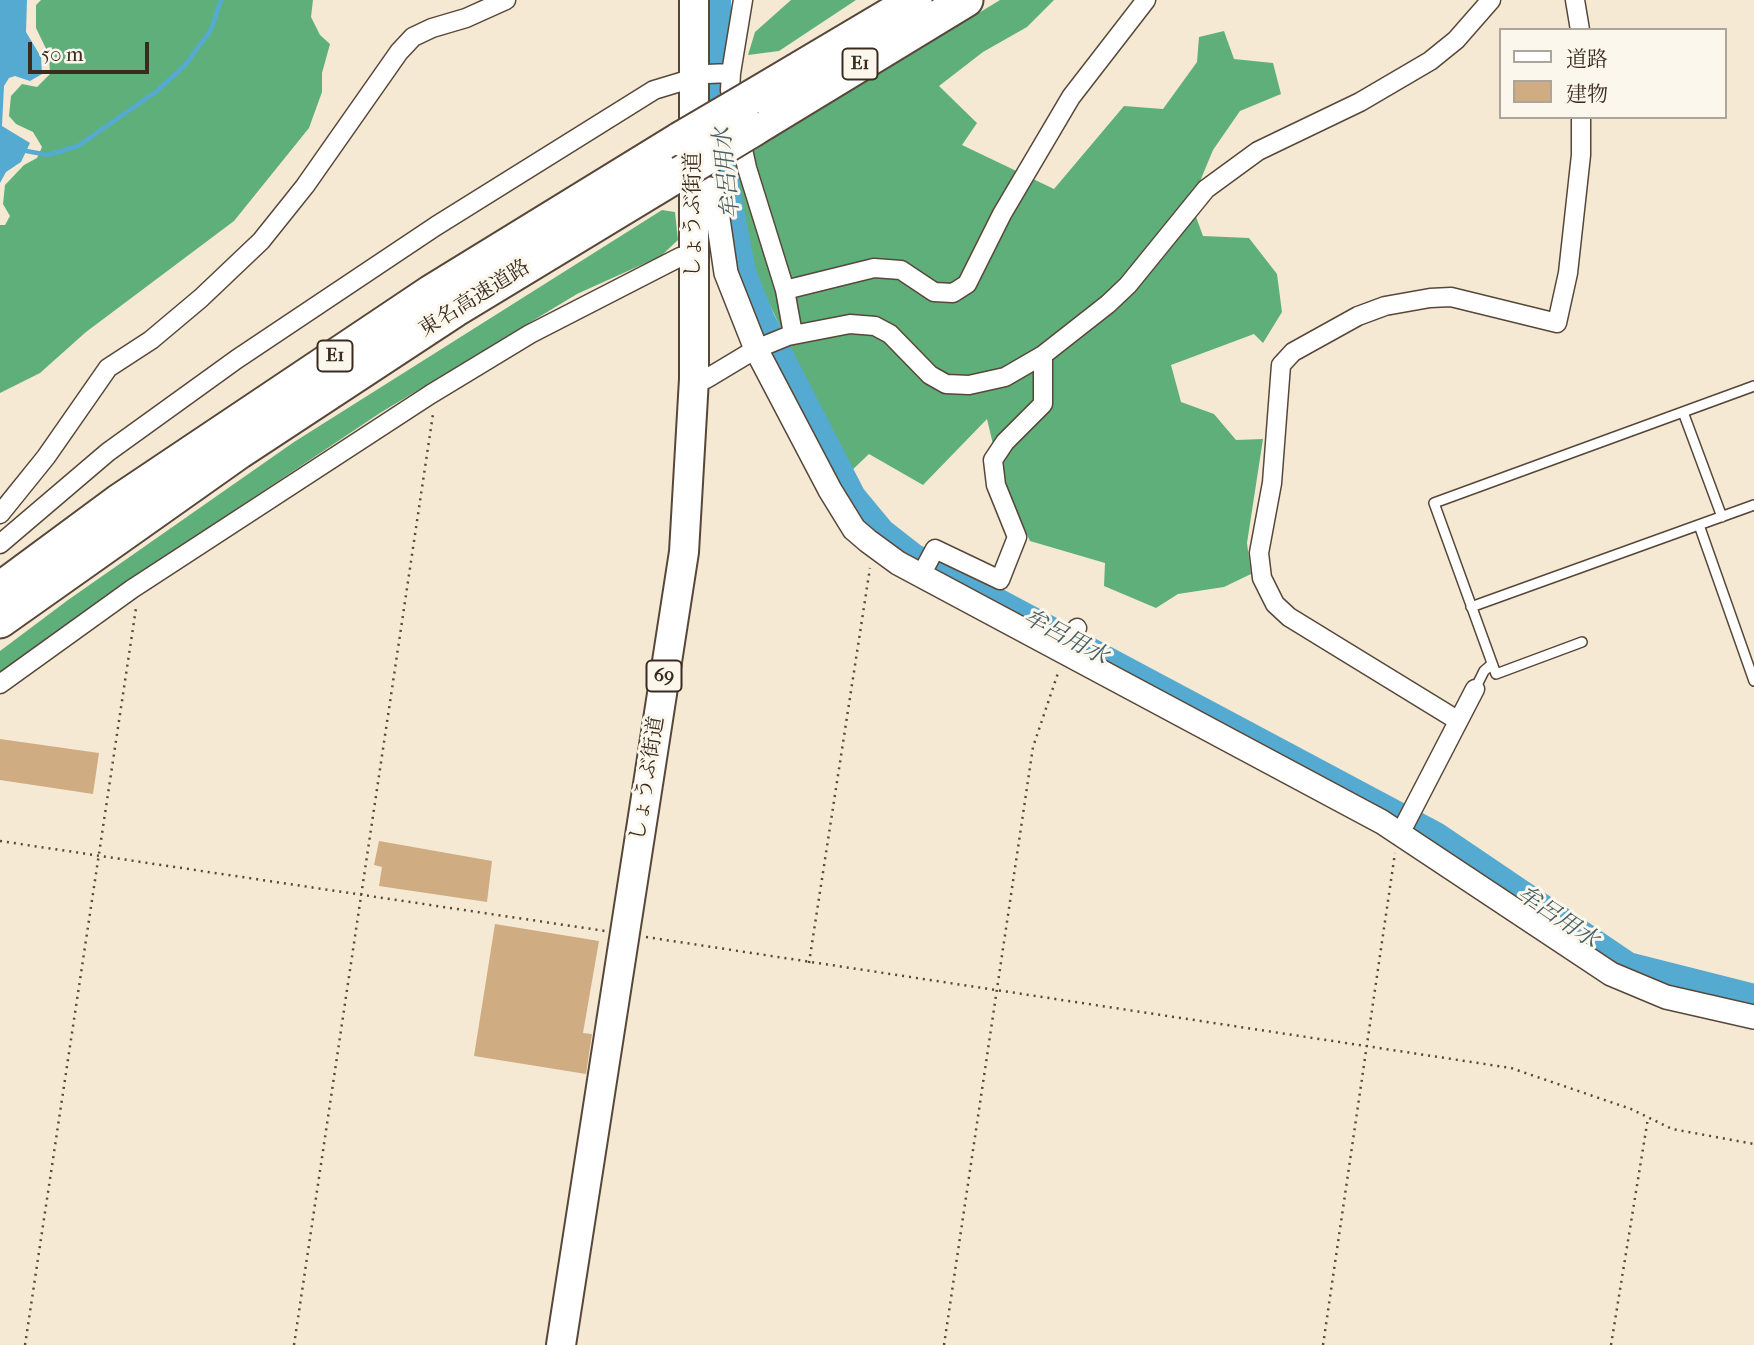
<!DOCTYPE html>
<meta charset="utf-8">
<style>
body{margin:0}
#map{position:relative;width:1754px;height:1345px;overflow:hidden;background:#f6e9d4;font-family:"IM FELL French Canon","Noto Serif JP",serif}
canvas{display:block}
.legend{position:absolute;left:1499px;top:28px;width:228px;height:91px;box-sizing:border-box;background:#fbf7ec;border:2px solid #aea59a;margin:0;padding:9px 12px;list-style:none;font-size:21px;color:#3b2a1e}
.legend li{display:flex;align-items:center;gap:14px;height:35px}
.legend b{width:35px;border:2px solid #aea59a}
.scale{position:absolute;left:28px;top:42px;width:121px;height:32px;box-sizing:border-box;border:4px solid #3b2a1e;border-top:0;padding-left:9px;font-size:21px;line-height:24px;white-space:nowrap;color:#3b2a1e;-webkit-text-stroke:5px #fbf7ec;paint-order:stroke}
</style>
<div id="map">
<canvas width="1754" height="1345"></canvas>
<ul class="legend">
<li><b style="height:9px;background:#fff"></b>道路</li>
<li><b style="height:19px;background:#d0ac83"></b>建物</li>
</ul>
<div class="scale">50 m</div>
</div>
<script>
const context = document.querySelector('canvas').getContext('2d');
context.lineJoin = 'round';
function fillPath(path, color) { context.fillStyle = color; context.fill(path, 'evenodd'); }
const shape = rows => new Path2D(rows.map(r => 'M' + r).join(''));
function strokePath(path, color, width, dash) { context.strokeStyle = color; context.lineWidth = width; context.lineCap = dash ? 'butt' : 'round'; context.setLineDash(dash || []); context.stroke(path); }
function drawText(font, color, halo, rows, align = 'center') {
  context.font = font + ' "IM FELL French Canon","Noto Serif JP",serif'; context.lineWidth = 6; context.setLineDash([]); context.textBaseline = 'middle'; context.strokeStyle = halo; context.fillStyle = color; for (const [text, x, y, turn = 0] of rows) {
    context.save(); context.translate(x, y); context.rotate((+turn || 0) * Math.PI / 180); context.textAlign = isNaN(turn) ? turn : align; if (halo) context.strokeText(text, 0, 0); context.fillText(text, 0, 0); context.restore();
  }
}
fillPath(shape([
 [41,0,313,0,311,17,320,35,330,44,322,73,322,92,309,128,234,221,86,332,40,373,0,393,0,225,5,225,10,216,3,204,5,185,24,165,37,158,42,147,33,132,16,124,9,116,11,96,22,84,37,87,50,74,49,55,36,28,36,5],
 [791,0,856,0,779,51,748,55,755,32],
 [1000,0,1054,0,1027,27,983,52,939,86,977,123,962,145,1054,189,1124,106,1163,109,1197,62,1199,37,1224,31,1234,59,1273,63,1281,94,1240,111,1213,150,1191,203,1203,236,1249,238,1277,274,1282,312,1263,343,1254,334,1171,365,1181,402,1214,414,1236,440,1263,439,1247,543,1251,574,1224,587,1178,594,1156,608,1104,586,1105,563,1030,541,1001,478,987,419,923,485,869,454,849,473,759,282,741,230,734,181,736,161],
 [662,210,675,212,678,240,661,256,577,294,380,413,90,607,0,674,0,651,68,600,294,442]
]), '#5faf7b');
fillPath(shape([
 [0,0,27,0,26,32,41,57,42,74,30,81,15,76,9,78,4,86,2,126,30,143,21,162,6,172,0,183]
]), '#55aad1');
strokePath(shape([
 [21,150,48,155,78,146,157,91,186,64,211,30,221,0]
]), '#55aad1', 4.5);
strokePath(shape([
 [717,0,718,91,725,184,742,272,761,320,852,497,881,532,913,557,1436,836,1628,966,1754,998]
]), '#55aad1', 28);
fillPath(shape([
 [0,739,99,753,93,794,0,780],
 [379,841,492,861,487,902,379,886,382,867,374,865],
 [495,924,599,941,583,1033,592,1034,586,1074,474,1056]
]), '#d0ac83');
const service = shape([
 [1683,412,1722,517],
 [1699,525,1754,681],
 [1471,607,1754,505],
 [1582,642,1496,674,1434,503,1754,386],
 [1475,689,1484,671,1492,664]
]);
const minor = shape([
 [1575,0,1580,30],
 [731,73,743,0],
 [785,290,874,268,901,270,934,292,953,293,967,284,1002,214,1071,97,1146,0],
 [694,379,706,379,756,349,788,336,850,324,875,326,890,334,930,375,946,384,969,385,1005,377,1043,355,1108,304,1128,285,1206,189,1258,151,1360,102,1430,61,1456,40,1491,0],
 [0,514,46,457,108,368,151,340,201,298,261,241,305,186,399,52,413,37,432,28,466,18,506,0],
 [0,544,108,452,237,359,436,226,654,90,707,74,731,73,730,90,747,168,785,290,793,334],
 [921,575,935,549,1000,580,1017,537,996,485,993,460,1005,442,1043,404,1043,355],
 [1068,645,1077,628],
 [0,684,132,589,431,394,530,334,680,257,694,254],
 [1457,720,1289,617,1275,604,1262,578,1259,553,1272,483,1281,365,1293,352,1358,316,1385,306,1430,298,1451,297,1557,323,1568,273,1581,155,1581,117],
 [1404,826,1475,689]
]);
const tertiary = shape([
 [694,186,710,189,716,205,726,273,756,349,830,490,854,529,868,541,898,563,1382,822,1611,974,1666,997,1754,1017]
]);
const primary = shape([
 [561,1345,684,552,694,379,694,0]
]);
const motorway = shape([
 [750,98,915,0],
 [754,129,966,0],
 [0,589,119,501,431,292,680,139],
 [0,621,239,452,455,310,681,173]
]);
strokePath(service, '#574739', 12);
strokePath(minor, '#574739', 21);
strokePath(tertiary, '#574739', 26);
strokePath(primary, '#574739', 32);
strokePath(motorway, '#574739', 37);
strokePath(shape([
 [0,841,605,931],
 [646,937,1511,1068,1631,1109,1672,1129,1754,1144],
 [809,963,870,568],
 [25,1345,136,608],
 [294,1345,433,414],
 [944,1345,1033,747,1059,670],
 [1323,1345,1395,853],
 [1611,1345,1648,1118]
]), '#574739', 2.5, [2, 5]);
strokePath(service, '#fff', 9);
strokePath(minor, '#fff', 18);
strokePath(tertiary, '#fff', 23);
strokePath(primary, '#fff', 28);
strokePath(motorway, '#fff', 33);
const motorwayBridge = shape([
 [680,139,750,98],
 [681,173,754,129]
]);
strokePath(motorwayBridge, '#574739', 37, []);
strokePath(motorwayBridge, '#fff', 33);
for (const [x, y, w] of [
 [860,64,35],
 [335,356,35],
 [664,676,35]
]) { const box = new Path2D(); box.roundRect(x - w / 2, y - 15.5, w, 31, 5); context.fillStyle = '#fbf7ec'; context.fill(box); strokePath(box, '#3b2a1e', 2); }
drawText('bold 19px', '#3b2a1e', null, [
 ["E1",860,64],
 ["E1",335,356],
 ["69",664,676]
]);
drawText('21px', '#3b2a1e', '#fbf7ec', [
 ["しょうぶ街道",694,215,-90],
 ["東名高速道路",475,299,-32],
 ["しょうぶ街道",648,779,-81]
]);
drawText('italic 23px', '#455d66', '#fbf7ec', [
 ["牟呂用水",728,173,-96],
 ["牟呂用水",1065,638,28],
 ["牟呂用水",1557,918,34]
]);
</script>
